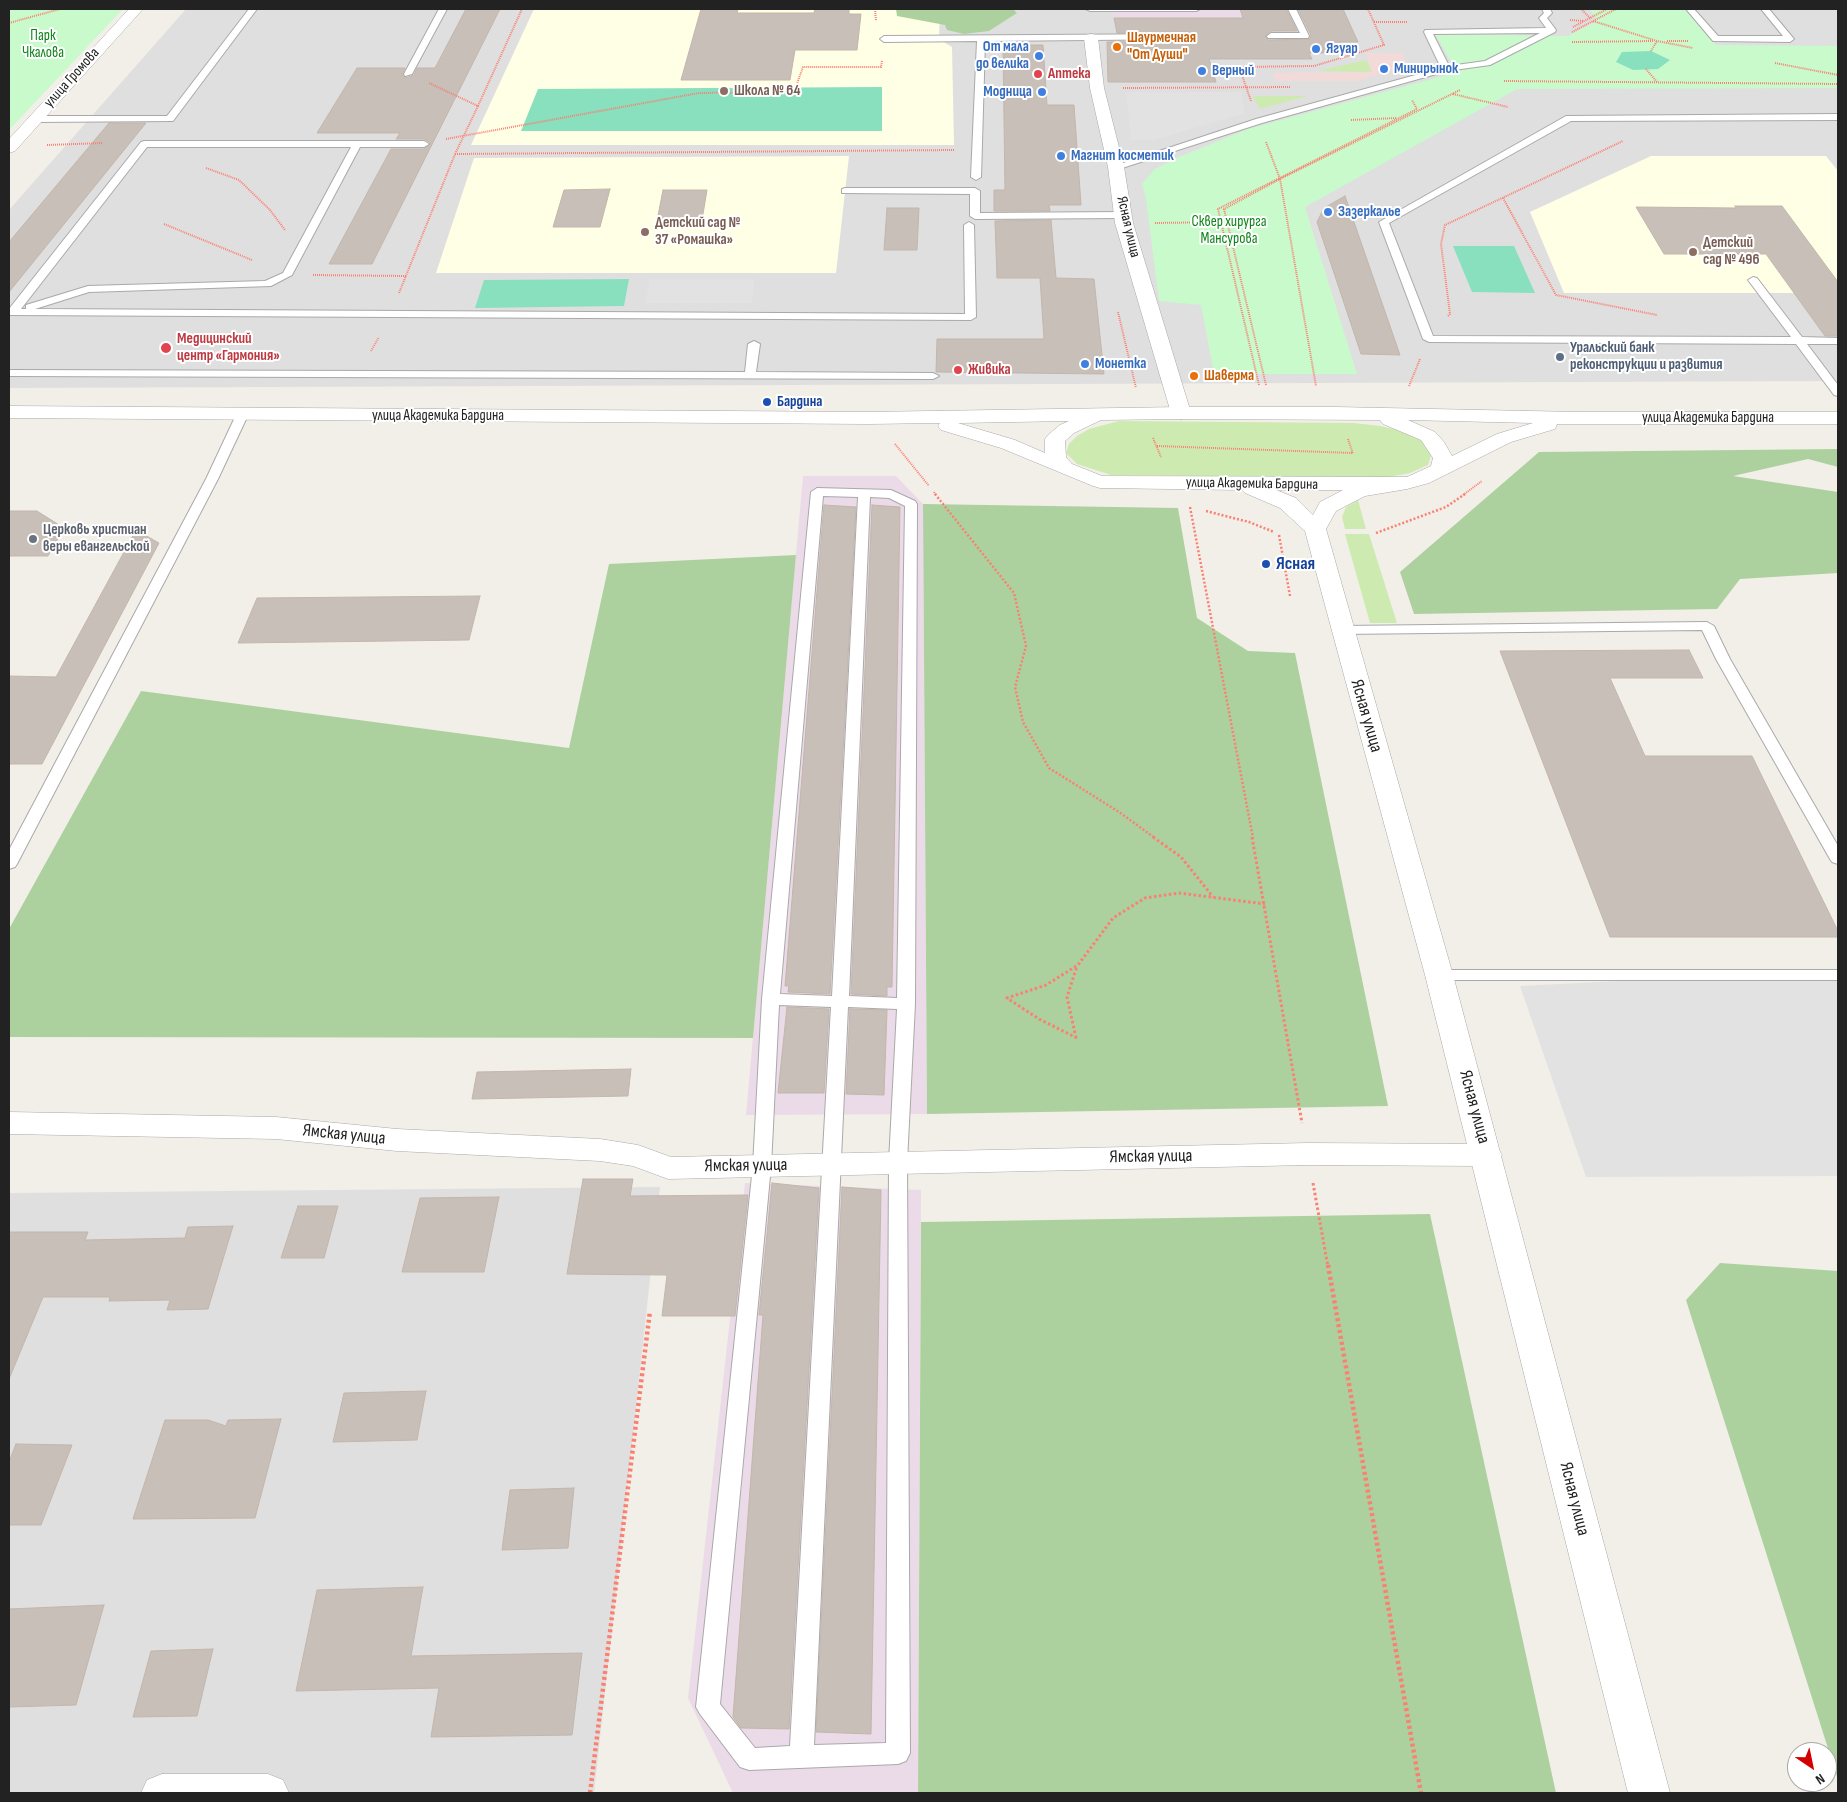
<!DOCTYPE html>
<meta charset="utf-8">
<style>
body{margin:0}
#map{position:relative;width:1847px;height:1802px;overflow:hidden;background:#f2efe9;font-family:"Sofia Sans Condensed",sans-serif}
canvas{display:block}
.frame{position:absolute;inset:0;border:10px solid #222;pointer-events:none}
.north{position:absolute;left:1787px;top:1742px;width:50px;height:50px;box-sizing:border-box;background:#fff;border:1px solid #a7a7a7;border-radius:50%;rotate:146deg;font-size:14px;font-weight:700;line-height:20px;text-align:center;color:#222}
.north::after{content:'';display:block;margin:auto;width:18px;height:22px;background:#d40000;clip-path:polygon(50% 0,100% 100%,50% 72%,0 100%)}
</style>
<div id="map">
<canvas width="1847" height="1802"></canvas>
<div class="frame"></div>
<div class="north">N</div>
</div>
<script>
const context = document.querySelector('canvas').getContext('2d');
context.lineJoin = 'round';
function fillPath(path, color) { context.fillStyle = color; context.fill(path, 'evenodd'); }
const shape = rows => new Path2D(rows.map(r => 'M' + r).join(''));
function strokePath(path, color, width, dash) { context.strokeStyle = color; context.lineWidth = width; context.lineCap = dash ? 'butt' : 'round'; context.setLineDash(dash || []); context.stroke(path); }
function drawText(font, color, halo, rows, align = 'center') {
  context.font = font + ' "Sofia Sans Condensed",sans-serif'; context.lineWidth = 4; context.setLineDash([]); context.textBaseline = 'middle'; context.strokeStyle = halo; context.fillStyle = color; for (const [text, x, y, turn = 0] of rows) {
    context.save(); context.translate(x, y); context.rotate((+turn || 0) * Math.PI / 180); context.textAlign = isNaN(turn) ? turn : align; if (halo) context.strokeText(text, 0, 0); context.fillText(text, 0, 0); context.restore();
  }
}
fillPath(shape([
 [186,9,1838,9,1838,381,9,388,9,210],
 [660,1187,594,1793,9,1793,9,1193]
]), '#e0dfdf');
fillPath(shape([
 [1366,53,1402,53,1408,66,1358,81,1275,81,1272,73,1371,72]
]), '#f2dad9');
fillPath(shape([
 [1112,9,1270,9,1277,27,1117,30],
 [803,476,896,476,923,504,927,1114,746,1115],
 [745,1183,921,1190,918,1793,733,1793,688,1698]
]), '#ebdbe8');
fillPath(shape([
 [534,9,940,9,939,39,952,47,954,145,471,145],
 [849,156,836,273,436,273,474,158],
 [1651,156,1826,156,1838,171,1838,293,1564,293,1530,212]
]), '#ffffe5');
fillPath(shape([
 [1366,60,1372,72,1317,71],
 [1253,96,1308,96,1260,109],
 [1119,421,1354,423,1380,426,1403,431,1428,444,1431,455,1428,465,1410,473,1383,478,1111,475,1077,464,1066,453,1069,444,1077,436,1089,429],
 [1358,500,1366,529,1345,529,1342,517,1346,507],
 [1345,534,1369,534,1397,623,1370,623]
]), '#cdebb0');
fillPath(shape([
 [896,9,1013,9,1017,13,989,31,964,34,947,30,945,25,897,16],
 [1838,449,1838,467,1808,459,1733,476,1838,492,1838,573,1740,579,1717,609,1414,614,1400,572,1539,452],
 [923,504,1178,508,1197,618,1248,651,1295,653,1388,1106,927,1114],
 [796,555,753,1038,9,1037,9,929,141,691,569,748,609,564],
 [1430,1214,1556,1793,918,1793,921,1222],
 [1720,1263,1838,1271,1838,1780,1686,1300]
]), '#add19e');
fillPath(shape([
 [9,9,123,9,9,130],
 [1590,9,1685,9,1716,45,1838,46,1838,88,1517,89,1305,207,1357,374,1214,374,1201,305,1159,301,1146,199,1142,184,1155,169,1179,157,1248,129,1457,72,1435,34,1568,36,1597,21]
]), '#c8facc');
fillPath(shape([
 [1651,51,1670,60,1658,69,1633,70,1616,62,1622,52],
 [882,87,882,131,521,131,538,89],
 [1453,246,1514,246,1535,293,1472,292],
 [629,279,624,306,475,308,484,280]
]), '#88e0be');
fillPath(shape([
 [1126,92,1241,92,1245,113,1154,140,1131,140],
 [650,279,754,279,752,303,645,303],
 [1838,970,1838,1176,1586,1177,1520,986]
]), '#e2e2e2');
const building = shape([
 [466,9,500,9,372,264,329,264,391,149,424,149,431,143,424,139,396,139,400,133,317,133,357,68,405,68,402,75,406,78,414,75,417,68,435,68,466,9],
 [701,9,738,9,737,13,814,13,815,9,849,9,849,14,861,14,857,50,795,50,790,80,681,80,701,9],
 [1240,9,1286,9,1297,31,1271,31,1265,36,1268,40,1310,39,1311,35,1298,9,1343,9,1358,42,1340,42,1343,47,1325,47,1328,53,1309,53,1312,59,1209,59,1216,82,1108,82,1107,42,1192,41,1195,37,1189,32,1117,33,1114,18,1243,18,1240,9],
 [1003,45,1043,45,1047,105,1074,105,1081,205,1049,205,1050,211,994,211,994,190,1005,190,1003,45],
 [109,123,146,123,9,292,9,242,109,123],
 [610,189,600,227,553,227,564,190,610,189],
 [663,190,707,190,701,226,656,226,663,190],
 [1345,196,1400,355,1361,354,1317,222,1324,208,1345,196],
 [1735,206,1782,206,1838,282,1838,336,1825,336,1766,254,1664,254,1636,207,1736,208,1735,206],
 [887,208,919,208,917,250,884,250,887,208],
 [1051,220,1056,278,1094,279,1104,374,936,372,937,339,1044,339,1040,278,997,278,995,221,1051,220],
 [824,505,856,507,830,994,788,992,789,986,785,986,824,505],
 [872,505,900,507,892,987,887,987,887,996,851,994,872,505],
 [9,511,37,511,64,528,48,556,9,556,9,511],
 [136,530,159,543,42,764,9,764,9,676,56,677,136,530],
 [480,596,469,640,238,643,257,598,480,596],
 [1689,650,1703,678,1610,678,1645,756,1752,756,1838,931,1838,937,1610,937,1500,651,1689,650],
 [787,1007,829,1009,824,1093,778,1093,787,1007],
 [850,1009,887,1010,884,1095,846,1094,850,1009],
 [631,1069,628,1096,472,1099,477,1072,631,1069],
 [583,1179,633,1179,630,1196,748,1195,735,1316,662,1316,667,1275,567,1274,583,1179],
 [772,1183,819,1188,789,1729,741,1728,733,1717,763,1315,759,1315,772,1183],
 [842,1187,881,1190,871,1734,816,1732,842,1187],
 [499,1197,484,1272,402,1272,420,1198,499,1197],
 [298,1206,338,1206,324,1258,281,1258,298,1206],
 [233,1226,208,1309,167,1310,170,1300,109,1301,110,1297,43,1297,9,1379,9,1232,88,1232,85,1240,185,1238,188,1227,233,1226],
 [426,1391,417,1440,333,1442,344,1393,426,1391],
 [281,1419,255,1518,133,1519,165,1420,208,1420,226,1426,228,1420,281,1419],
 [16,1444,72,1445,41,1525,9,1525,9,1462,16,1444],
 [574,1488,568,1548,502,1550,510,1490,574,1488],
 [423,1587,411,1656,582,1653,572,1735,431,1737,439,1688,296,1691,317,1590,423,1587],
 [104,1605,76,1705,9,1707,9,1609,104,1605],
 [213,1649,197,1716,133,1717,151,1651,213,1649]
]);
fillPath(building, '#c7bfb8');
strokePath(building, '#c4b6ab', 1);
const service = shape([
 [249,9,257,9,173,121,35,122,30,119,35,116,167,116,249,9],
 [439,9,447,9,412,74,405,76,404,74,439,9],
 [1086,9,1200,9,1196,11,1090,11,1086,9],
 [1288,9,1296,9,1309,36,1308,38,1268,38,1267,36,1271,33,1300,33,1288,9],
 [1542,9,1550,9,1552,13,1547,18,1556,30,1555,32,1490,65,1447,71,1262,123,1119,169,1113,169,1111,167,1256,119,1441,68,1424,32,1425,30,1546,28,1539,18,1544,13,1542,9],
 [1540,33,1485,61,1449,66,1433,34,1540,33],
 [1686,9,1694,9,1718,36,1783,36,1761,9,1769,9,1794,39,1790,42,1713,41,1686,9],
 [1189,34,1193,37,1192,39,985,41,981,177,976,180,971,177,977,41,884,42,880,39,884,36,1189,34],
 [1838,114,1838,120,1571,121,1389,223,1433,336,1791,337,1748,280,1753,277,1757,278,1802,337,1838,338,1838,344,1807,344,1838,385,1838,396,1834,395,1796,344,1429,342,1423,339,1379,222,1566,116,1838,114],
 [144,141,424,141,429,144,424,147,360,147,292,275,271,286,89,292,35,309,965,314,964,225,969,222,974,225,976,317,971,320,9,315,9,309,141,142,144,141],
 [147,147,351,147,283,273,265,281,88,286,26,305,26,309,21,309,147,147],
 [845,188,975,188,980,191,980,213,1123,212,1128,215,1123,218,975,219,970,216,970,194,842,193,842,189,845,188],
 [754,341,760,344,756,372,933,373,939,376,933,379,9,376,9,370,745,372,748,344,754,341],
 [242,411,248,415,218,479,17,864,15,867,9,869,9,850,206,479,236,415,242,411],
 [817,488,891,490,915,501,917,504,915,1004,907,1162,910,1753,906,1761,898,1764,749,1770,740,1767,700,1714,696,1707,753,1166,762,999,811,492,817,488],
 [823,496,858,497,832,996,780,994,823,496],
 [870,497,889,498,905,506,897,998,849,996,870,497],
 [779,1005,831,1007,790,1746,755,1748,720,1704,771,1166,779,1005],
 [848,1007,897,1009,889,1162,886,1743,814,1745,848,1007],
 [1707,622,1714,626,1730,659,1838,846,1838,864,1832,862,1830,859,1716,659,1702,630,1342,634,1335,630,1342,626,1707,622],
 [1439,970,1838,970,1838,980,1439,980,1433,979,1431,975,1433,971,1439,970]
]);
const minor = shape([
 [129,9,143,9,15,151,9,153,9,139,129,9],
 [1091,34,1096,35,1098,38,1104,88,1124,167,1133,223,1191,413,1188,417,1181,419,1174,417,1171,413,1115,223,1108,167,1090,88,1084,38,1086,35,1091,34],
 [9,1112,276,1117,397,1129,600,1139,638,1145,671,1157,1308,1143,1486,1144,1497,1147,1502,1155,1497,1163,1486,1166,1308,1165,668,1179,633,1166,600,1161,397,1151,276,1139,9,1134,9,1112],
 [162,1774,268,1774,283,1780,289,1793,141,1793,147,1780,162,1774]
]);
const tertiary = shape([
 [9,406,868,412,1181,407,1336,407,1578,412,1838,412,1838,424,1557,424,1555,429,1511,442,1429,483,1407,489,1365,496,1336,511,1326,529,1453,975,1670,1793,1628,1793,1425,975,1305,531,1280,508,1245,493,1242,490,1100,488,1093,486,1001,448,941,430,938,426,940,423,868,424,9,418,9,406],
 [1181,419,1380,420,1383,424,1421,440,1433,458,1431,466,1407,477,1102,476,1072,464,1066,457,1065,441,1074,433,1101,420,1181,419],
 [1408,420,1533,423,1497,434,1452,456,1444,442,1435,432,1408,420],
 [1069,421,1060,425,1048,435,1045,439,1045,453,1015,440,958,423,1069,421],
 [1276,490,1343,490,1320,502,1313,515,1296,498,1276,490]
]);
strokePath(service, '#a9a9a9', 2);
strokePath(minor, '#a9a9a9', 1);
strokePath(tertiary, '#a9a9a9', 1);
strokePath(shape([
 [875,9,876,21],
 [1581,9,1591,19],
 [1570,20,1584,21],
 [1593,21,1657,41,1693,48],
 [1374,22,1407,22],
 [9,23,60,9],
 [1573,27,1607,9],
 [1572,32,1616,9],
 [1667,41,1688,41],
 [1572,42,1653,41],
 [1651,51,1657,41],
 [1775,63,1838,75],
 [1646,69,1657,82],
 [1504,81,1838,84],
 [1123,88,1291,87],
 [1453,94,1508,107],
 [1251,101,1239,67,1314,66,1384,45,1368,9],
 [478,106,522,9],
 [1351,120,1397,118],
 [446,139,699,93,794,92,803,67,881,67,882,60],
 [1266,142,1280,179,1316,386],
 [47,145,103,143],
 [455,154,955,150],
 [206,168,239,180,270,210,285,230],
 [1503,198,1556,295,1657,315],
 [1155,223,1227,222],
 [164,224,252,260],
 [313,275,407,276],
 [399,293,455,154,478,106,429,83],
 [1118,312,1136,388],
 [1448,316,1450,314,1441,244,1445,225,1623,141],
 [371,351,379,337],
 [1259,385,1218,209,1417,109,1412,100],
 [1266,385,1224,209,1280,179,1460,90],
 [1409,386,1420,359],
 [1153,438,1161,457],
 [1348,439,1353,454],
 [895,444,929,486],
 [1157,446,1353,453],
 [934,492,936,495],
 [1463,495,1482,481]
]), '#fa8072', 2, [1, 1]);
strokePath(shape([
 [935,494,1014,593,1026,646,1015,687,1023,722,1049,768,1119,812,1155,838],
 [1190,507,1253,838],
 [1206,511,1249,522,1274,532],
 [1376,533,1446,507,1465,494],
 [1279,535,1290,596]
]), '#fa8072', 2.5, [2, 2]);
strokePath(shape([
 [1153,837,1181,857,1213,897],
 [1252,837,1302,1123],
 [1076,1038,1067,997,1077,966],
 [1077,1038,1039,1019,1007,998,1046,985,1078,965,1113,918,1145,898,1179,893,1265,904],
 [1313,1183,1328,1267]
]), '#fa8072', 3, [2.5, 2.5]);
strokePath(shape([
 [1328,1265,1421,1793],
 [590,1793,650,1311]
]), '#fa8072', 4.5, [3, 3]);
fillPath(service, '#fff');
fillPath(minor, '#fff');
fillPath(tertiary, '#fff');
for (const [x, y, r, color] of [
 [1117,47,5,"#e8710a"],
 [1316,49,5,"#3f7fe0"],
 [1039,56,5,"#3f7fe0"],
 [1384,69,5,"#3f7fe0"],
 [1202,71,5,"#3f7fe0"],
 [1038,74,5,"#e0444e"],
 [724,91,5,"#8d6e63"],
 [1042,92,5,"#3f7fe0"],
 [1061,156,5,"#3f7fe0"],
 [1328,212,5,"#3f7fe0"],
 [645,232,5,"#8d6e63"],
 [1693,252,5,"#8d6e63"],
 [166,348,6,"#e0444e"],
 [1560,357,5,"#5c6f8a"],
 [1085,364,5,"#3f7fe0"],
 [958,370,5,"#e0444e"],
 [1194,376,5,"#e8710a"],
 [767,402,5,"#1a4fb4"],
 [33,539,5,"#6b7280"],
 [1266,564,5,"#1a4fb4"]
]) { const dot = new Path2D(); dot.arc(x, y, r, 0, 2 * Math.PI); context.fillStyle = color; context.fill(dot); strokePath(dot, '#fff', 2); }
drawText('15px', '#0c8416', '#fff', [
 ["Парк",43,36],
 ["Чкалова",43,53],
 ["Сквер хирурга",1229,222],
 ["Мансурова",1229,239]
]);
drawText('bold 15px', '#c56008', '#fff', [
 ["Шаурмечная",1127,38],
 ["\"От Души\"",1127,55],
 ["Шаверма",1204,376]
], 'left');
drawText('bold 15px', '#366cbe', '#fff', [
 ["От мала",1029,47,"right"],
 ["до велика",1029,64,"right"],
 ["Ягуар",1326,49],
 ["Минирынок",1394,69],
 ["Верный",1212,71],
 ["Модница",1032,92,"right"],
 ["Магнит косметик",1071,156],
 ["Зазеркалье",1338,212],
 ["Монетка",1095,364]
], 'left');
drawText('bold 15px', '#be3a42', '#fff', [
 ["Аптека",1048,74],
 ["Медицинский",177,339],
 ["центр «Гармония»",177,356],
 ["Живика",968,370]
], 'left');
drawText('15px', '#222', '#fff', [
 ["улица Громова",72,78,-48],
 ["Ясная улица",1128,227,77],
 ["улица Академика Бардина",438,416],
 ["улица Академика Бардина",1708,418],
 ["улица Академика Бардина",1252,484,1]
]);
drawText('bold 15px', '#785e54', '#fff', [
 ["Школа № 64",734,91],
 ["Детский сад №",655,223],
 ["37 «Ромашка»",655,240],
 ["Детский",1703,243],
 ["сад № 496",1703,260]
], 'left');
drawText('bold 15px', '#4e5e75', '#fff', [
 ["Уральский банк",1570,348],
 ["реконструкции и развития",1570,365]
], 'left');
drawText('bold 15px', '#164399', '#fff', [
 ["Бардина",777,402]
], 'left');
drawText('bold 15px', '#5b616d', '#fff', [
 ["Церковь христиан",43,530],
 ["веры евангельской",43,547]
], 'left');
drawText('bold 18px', '#164399', '#fff', [
 ["Ясная",1276,564]
], 'left');
drawText('18px', '#222', '#fff', [
 ["Ясная улица",1366,716,74],
 ["Ясная улица",1474,1107,75],
 ["Ямская улица",344,1135,6],
 ["Ямская улица",1151,1157,-1],
 ["Ямская улица",746,1166,-1],
 ["Ясная улица",1574,1499,76]
]);
</script>
